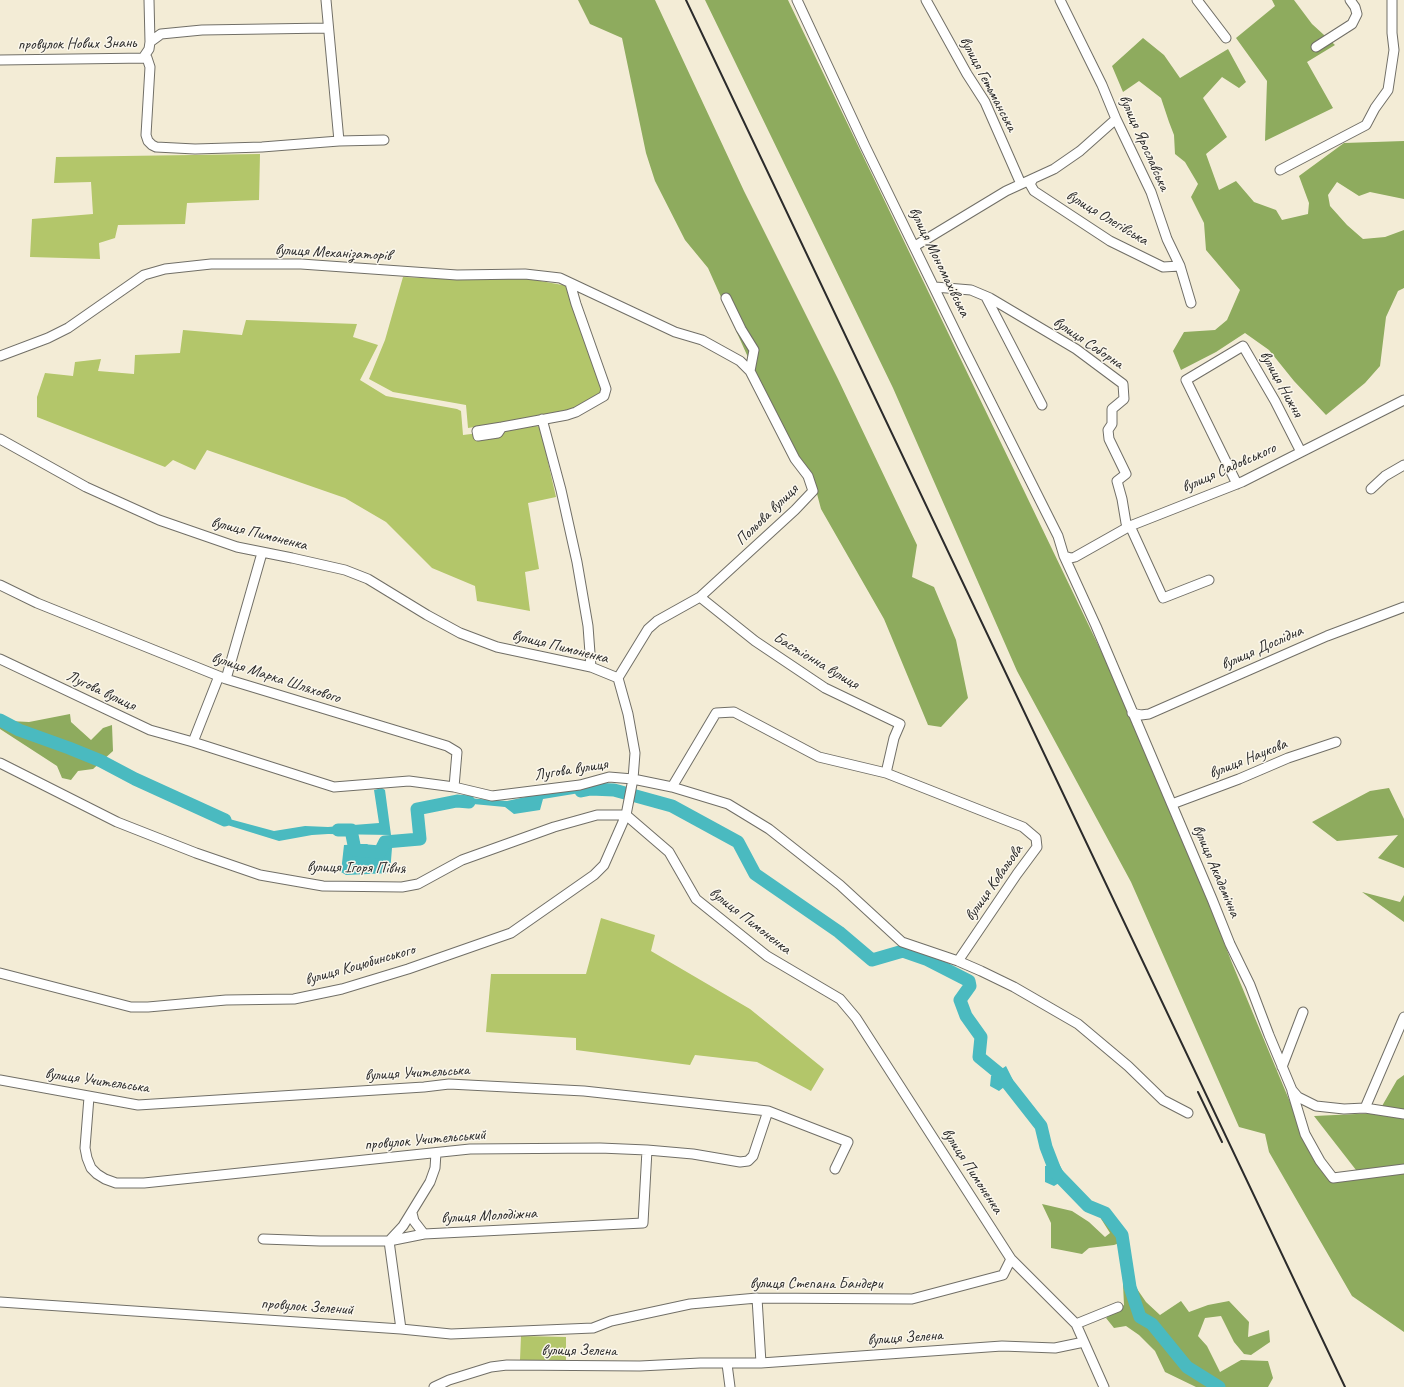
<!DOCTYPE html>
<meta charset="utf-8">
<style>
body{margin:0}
canvas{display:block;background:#f3ecd6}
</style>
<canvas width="1404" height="1387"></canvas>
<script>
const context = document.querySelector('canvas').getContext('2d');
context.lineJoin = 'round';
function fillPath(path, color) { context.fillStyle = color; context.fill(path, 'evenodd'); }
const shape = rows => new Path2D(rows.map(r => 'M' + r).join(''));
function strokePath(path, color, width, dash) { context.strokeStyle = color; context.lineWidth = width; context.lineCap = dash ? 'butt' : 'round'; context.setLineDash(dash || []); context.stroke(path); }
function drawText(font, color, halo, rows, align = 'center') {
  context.font = font + ' Caveat,sans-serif'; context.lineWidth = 3; context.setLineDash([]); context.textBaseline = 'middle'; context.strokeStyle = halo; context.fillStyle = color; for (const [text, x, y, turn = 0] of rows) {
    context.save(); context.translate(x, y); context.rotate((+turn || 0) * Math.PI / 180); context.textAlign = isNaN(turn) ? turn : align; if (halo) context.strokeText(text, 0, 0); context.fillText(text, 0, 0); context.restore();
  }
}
fillPath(shape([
 [260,154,259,200,187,203,185,224,118,225,115,238,99,243,100,259,30,257,32,219,93,214,91,182,54,183,56,157],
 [403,277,465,280,524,278,568,286,602,389,600,395,570,412,468,428,466,405,393,392,369,379,385,340],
 [246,320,357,324,353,337,378,345,360,380,386,396,457,409,461,411,463,435,536,426,540,427,556,497,528,503,539,569,525,572,530,611,477,601,475,586,432,568,386,522,345,498,207,450,195,470,173,460,165,467,37,417,37,397,45,373,73,376,75,362,101,359,98,371,134,374,135,355,180,353,183,330,242,335],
 [601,918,655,935,651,951,750,1009,824,1069,811,1091,757,1062,695,1055,690,1065,576,1050,576,1038,486,1032,491,974,586,974],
 [521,1336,566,1337,566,1360,520,1360]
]), '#b3c66a');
fillPath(shape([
 [578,0,655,0,744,191,838,379,917,545,912,577,934,587,956,640,968,698,941,727,928,725,884,619,821,509,812,475,793,450,751,364,708,268,685,240,655,181,646,153,622,38,590,24],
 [705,0,788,0,1153,759,1232,963,1310,1150,1331,1181,1363,1179,1314,1116,1378,1113,1397,1080,1404,1075,1404,1332,1352,1296,1269,1152,1265,1134,1239,1127,1131,882,1017,671,893,388],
 [1272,0,1294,0,1312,24,1335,45,1307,62,1333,108,1265,141,1267,81,1236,38,1275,6],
 [1143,38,1164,55,1180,78,1228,49,1246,82,1239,88,1222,77,1203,98,1227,137,1206,154,1219,190,1236,181,1254,202,1276,210,1282,220,1308,214,1309,203,1299,176,1344,143,1404,141,1404,199,1370,192,1359,196,1337,182,1328,195,1330,206,1347,225,1363,239,1385,237,1404,230,1404,288,1398,291,1386,317,1380,366,1365,383,1326,415,1294,381,1269,350,1245,333,1216,352,1181,370,1173,351,1184,332,1215,330,1227,320,1240,290,1206,250,1204,223,1191,197,1198,184,1185,162,1175,154,1174,135,1169,122,1161,98,1139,81,1123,92,1112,66],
 [70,714,71,722,91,740,103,728,112,725,113,751,93,769,78,771,71,780,62,778,57,766,0,729,0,715,10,721,29,722],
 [1389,788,1404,819,1404,868,1378,858,1398,835,1337,841,1312,822,1370,791],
 [1362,892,1400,902,1404,895,1404,922],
 [1042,1204,1072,1211,1089,1222,1105,1237,1110,1233,1098,1214,1112,1215,1128,1240,1114,1245,1089,1248,1082,1254,1051,1248,1051,1223],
 [1123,1284,1135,1286,1146,1302,1160,1315,1181,1301,1189,1312,1208,1305,1229,1301,1249,1322,1248,1337,1269,1330,1270,1342,1251,1355,1244,1354,1234,1342,1221,1316,1205,1318,1198,1336,1207,1346,1220,1372,1241,1360,1268,1361,1273,1378,1268,1387,1196,1387,1165,1372,1155,1351,1139,1335,1126,1326,1114,1328,1106,1318,1124,1305]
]), '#8eab5e');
fillPath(shape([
 [606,786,598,790,543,799,540,810,514,814,505,807,473,804,463,807,452,807,453,797,507,801,530,796],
 [382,788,385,790,391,835,328,834,312,835,279,841,211,820,209,813,222,817,274,831,305,826,328,827,379,823,374,790],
 [367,844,372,848,384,847,389,844,392,848,390,873,346,875,341,872,344,845],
 [1006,1066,1013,1080,999,1091,990,1086,991,1076],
 [1059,1164,1067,1178,1054,1186,1045,1182,1045,1166]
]), '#4abac0');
strokePath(shape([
 [0,720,19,730,69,748,101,761,135,779,225,820],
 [581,791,591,789,614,790,672,806,738,842,755,874,839,932,872,960,903,951,926,959,969,981,970,986,960,1000,966,1016,981,1037,979,1057,1001,1075,1041,1126,1046,1147,1056,1173,1088,1206,1105,1213,1122,1235,1130,1287,1140,1317,1152,1324,1187,1367,1219,1387],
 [338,830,351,830,355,850,380,852,385,842,420,839,417,809,457,801,469,802]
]), '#4abac0', 13);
const minor = shape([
 [149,0,150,42],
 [326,0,339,141],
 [797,0,865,146,963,347,1058,536,1064,556,1096,626,1212,899,1230,944,1250,985,1269,1035,1292,1090,1298,1097,1316,1106,1344,1109,1365,1108,1404,1114],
 [926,0,967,74,985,102,1021,184],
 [1060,0,1102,85,1116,119,1151,192,1167,239,1180,266,1191,303],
 [1197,0,1226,38],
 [1316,47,1352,24,1357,14,1355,7,1350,0],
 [143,58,149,49,150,42,161,34,202,30,328,28],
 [0,60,147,58,150,67,146,135,148,141,152,145,156,147,195,149,262,147,339,141,384,140],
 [1280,170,1366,125,1375,108,1388,90,1394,50,1392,33,1392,0],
 [1033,179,1030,184,1034,191,1110,241,1163,267,1180,266],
 [915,246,1006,191,1054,169,1080,151,1116,119],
 [935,287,971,290,990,298,1076,349,1123,384,1124,399,1112,409,1112,424,1108,430,1109,439,1126,474,1117,481,1122,499,1126,523,1130,526,1163,598,1209,580],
 [986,297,1042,405],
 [726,298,741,329,754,350,750,371],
 [0,356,48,338,68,328,144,275,165,269,211,264,301,264,457,275,525,274,560,278,675,332,702,340,740,361,750,371,795,459,808,476,813,491,795,510,700,597,657,621,648,629,618,678],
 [542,419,561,490,577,562,588,626,591,667],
 [502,427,498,433,478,436,477,431,502,427,567,415,576,412,604,396,606,389,605,386,576,304,570,283],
 [0,439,86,487,159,520,237,547,292,558,345,570,368,579,427,615,460,633,497,647,591,667,618,678],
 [1237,484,1186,380,1243,346,1275,401,1301,452],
 [1371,489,1385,476,1404,465],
 [1064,556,1071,558,1075,557,1130,526,1242,482,1404,400],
 [0,585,37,603,226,679,447,746,457,752,454,787,492,796,580,785,609,777,633,779,672,787,728,804,769,829,840,885,902,942,958,961,981,971,1014,987,1078,1024,1128,1066,1163,1100,1188,1113],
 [700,597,755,641,825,688,900,724,894,738,886,773],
 [0,659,150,730,193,742,334,787,409,781,454,787],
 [226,679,262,553],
 [1132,713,1141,715,1149,714,1327,636,1404,607],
 [193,742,219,676],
 [0,763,117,822,196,853,260,875,323,886,402,887,418,884,462,860,554,827,597,815,626,815],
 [672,787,716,713,734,712,819,757,886,773,1023,827,1036,838,1037,847,1017,874,958,961],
 [1172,804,1239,779,1288,758,1336,742],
 [626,815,669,852,696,899,767,956,840,999,856,1018,1011,1259,1076,1324,1104,1387],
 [0,973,131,1007,148,1007,226,1000,294,999,342,989,408,969,511,933,594,875,604,865,626,815,633,779,635,753,628,714,618,678],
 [1282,1067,1303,1012],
 [0,1080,138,1105,424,1087,449,1084,584,1091,768,1111,848,1142,835,1169],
 [1292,1091,1305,1134,1320,1161,1333,1178,1404,1169],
 [89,1097,85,1148,87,1158,91,1168,97,1174,105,1179,116,1183,144,1183,470,1149,600,1148,647,1150,693,1154,740,1162,748,1161,753,1156,768,1111],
 [1365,1108,1404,1017],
 [412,1213,414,1221,424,1234],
 [263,1239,320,1241,389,1241,424,1234,643,1223,647,1150],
 [757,1298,761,1363],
 [0,1302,401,1329,451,1334,593,1328,611,1321,690,1304,757,1298,912,1299,1003,1275,1011,1259],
 [1076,1324,1118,1307],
 [401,1329,389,1241,403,1226,430,1182,435,1168,436,1153],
 [727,1364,730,1387],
 [434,1387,449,1380,491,1367,507,1365,640,1366,700,1363,761,1363,1002,1346,1055,1348,1084,1342]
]);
strokePath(minor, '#716f67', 11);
strokePath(minor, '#fff', 9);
strokePath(shape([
 [686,0,1345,1387],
 [1198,1092,1222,1142]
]), '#2b2b2b', 2);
drawText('16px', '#2b2b2b', '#fbf7ec', [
 ["провулок Нових Знань",77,44,-1],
 ["вулиця Гетьманська",988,84,62],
 ["вулиця Ярославська",1144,143,66],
 ["вулиця Олегівська",1107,218,31],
 ["вулиця Механізаторів",333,253,3],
 ["вулиця Мономахівська",939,262,64],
 ["вулиця Соборна",1088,343,34],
 ["вулиця Нижня",1281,384,61],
 ["вулиця Садовського",1229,468,-24],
 ["Польова вулиця",767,515,-44],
 ["вулиця Пимоненка",259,534,14],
 ["вулиця Пимоненка",560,647,14],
 ["вулиця Дослідна",1262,648,-24],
 ["Бастіонна вулиця",816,661,31],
 ["вулиця Марка Шляхового",276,678,18],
 ["Лугова вулиця",101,691,25],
 ["вулиця Наукова",1248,759,-22],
 ["Лугова вулиця",571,770,-9],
 ["вулиця Ігоря Півня",356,868,1],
 ["вулиця Академічна",1216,871,67],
 ["вулиця Ковальова",994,883,-55],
 ["вулиця Пимоненка",750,921,38],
 ["вулиця Коцюбинського",360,965,-16],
 ["вулиця Учительська",417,1073,-3],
 ["вулиця Учительська",97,1081,8],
 ["провулок Учительський",425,1140,-5],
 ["вулиця Пимоненка",972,1171,57],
 ["вулиця Молодіжна",489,1216,-3],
 ["вулиця Степана Бандери",816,1284],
 ["провулок Зелений",307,1307,4],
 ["вулиця Зелена",905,1338,-4],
 ["вулиця Зелена",579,1351]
]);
</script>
